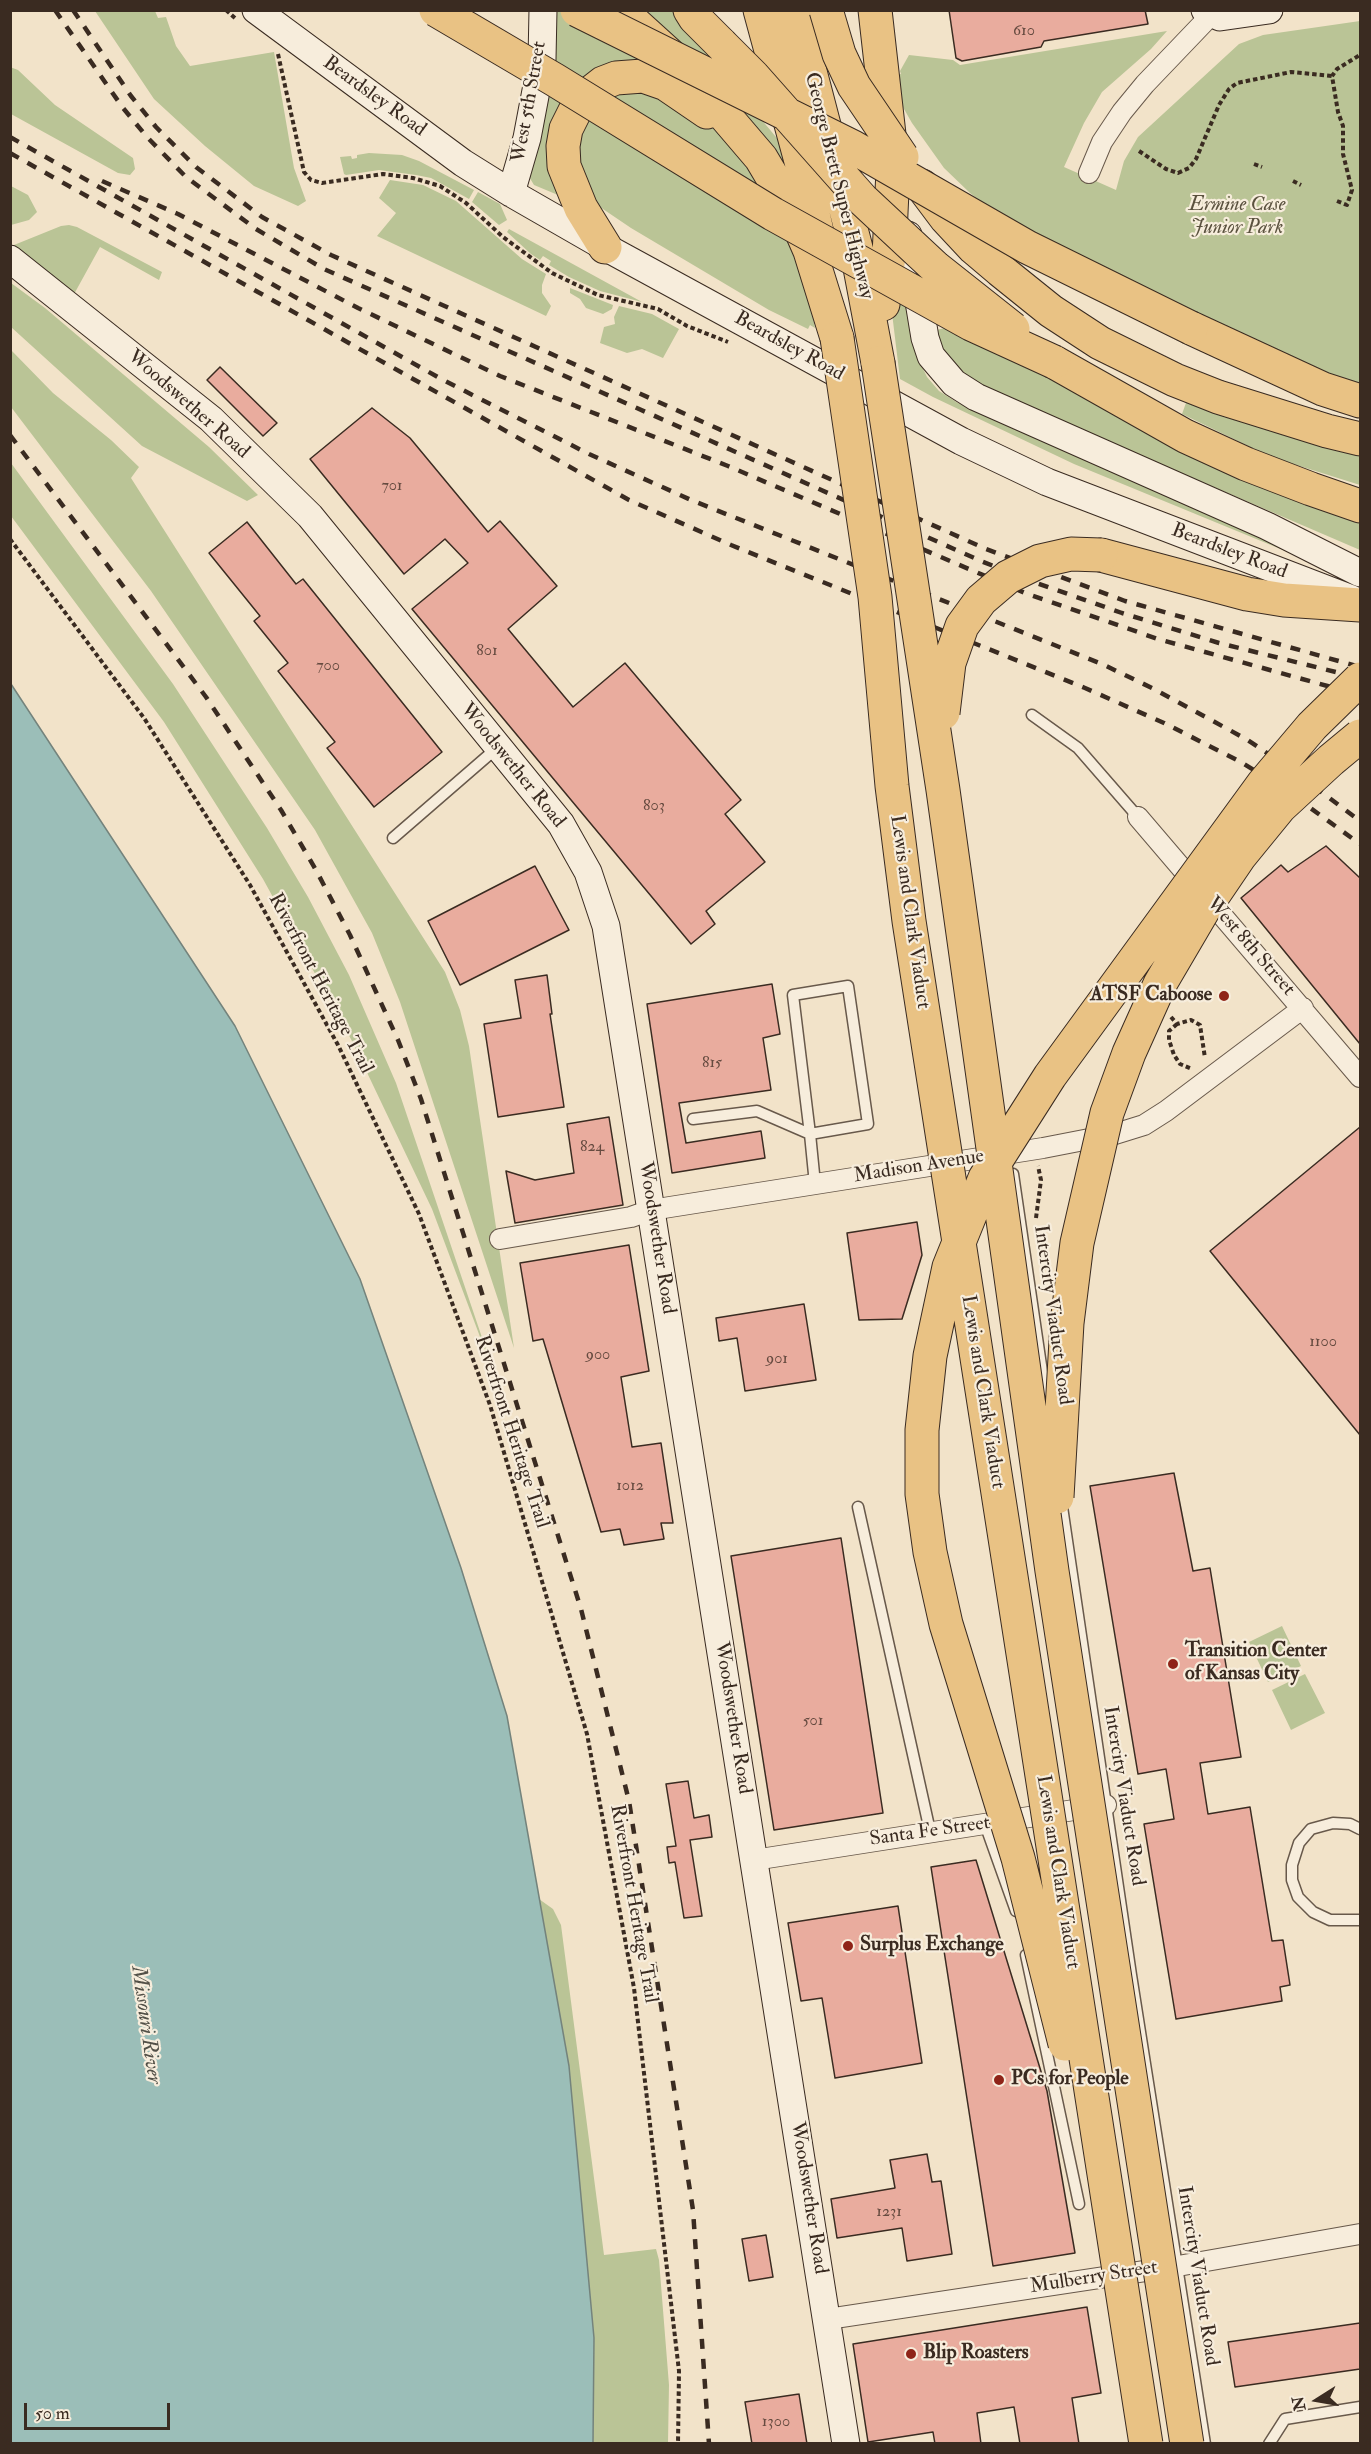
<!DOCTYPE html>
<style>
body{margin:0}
#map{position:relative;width:1371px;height:2454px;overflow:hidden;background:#f2e3c9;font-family:"IM FELL Double Pica",serif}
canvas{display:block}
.frame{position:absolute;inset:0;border:12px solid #3a2b21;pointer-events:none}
.north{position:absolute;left:1287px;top:2370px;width:60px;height:60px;-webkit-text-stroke:4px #f7eddc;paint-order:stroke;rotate:259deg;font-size:16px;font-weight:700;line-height:24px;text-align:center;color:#3a2b21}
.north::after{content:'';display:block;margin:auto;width:21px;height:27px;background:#3a2b21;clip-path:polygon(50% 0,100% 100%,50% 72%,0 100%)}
.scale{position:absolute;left:24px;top:2403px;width:146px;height:27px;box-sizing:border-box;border:3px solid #3a2b21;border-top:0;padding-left:8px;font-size:18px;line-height:21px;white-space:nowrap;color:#3a2b21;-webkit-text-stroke:4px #f7eddc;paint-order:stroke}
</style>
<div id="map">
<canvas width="1371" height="2454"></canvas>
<div class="frame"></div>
<div class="north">N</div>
<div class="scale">50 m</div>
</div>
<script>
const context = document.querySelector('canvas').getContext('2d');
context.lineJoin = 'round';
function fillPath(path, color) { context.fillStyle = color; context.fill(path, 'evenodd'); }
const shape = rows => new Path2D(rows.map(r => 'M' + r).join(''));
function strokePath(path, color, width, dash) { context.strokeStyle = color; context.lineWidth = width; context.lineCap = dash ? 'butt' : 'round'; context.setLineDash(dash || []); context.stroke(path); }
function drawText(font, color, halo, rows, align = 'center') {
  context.font = font + ' "IM FELL Double Pica",serif'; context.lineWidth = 4.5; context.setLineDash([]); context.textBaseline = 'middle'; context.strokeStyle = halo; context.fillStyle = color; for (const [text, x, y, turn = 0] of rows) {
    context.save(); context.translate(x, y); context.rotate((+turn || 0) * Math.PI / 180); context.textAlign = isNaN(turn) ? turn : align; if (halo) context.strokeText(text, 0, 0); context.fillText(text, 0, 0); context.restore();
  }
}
fillPath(shape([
 [95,11,155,11,158,18,166,17,176,46,190,66,274,52,294,168,306,201,298,206,254,186,205,146,154,99],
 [554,11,609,11,674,70,630,69,552,165,558,195,534,185,528,175],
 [633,11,678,11,731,83,781,143,802,208],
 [1360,21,1360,384,1171,327,1005,221,970,193,944,168,912,123,900,102,892,76,901,74,900,71,909,55,953,60,960,65,1167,31,1151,49,1102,92,1084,123,1064,167,1116,190,1124,161,1138,137,1239,44,1263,35],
 [10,67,18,70,55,105,133,158,135,169,130,175,118,173,11,114],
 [633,90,670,97,733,139,804,268,815,328,810,325,808,329,769,310,631,228,597,205,582,190,576,135,604,99],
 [369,153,402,155,419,161,474,190,469,199,431,178,416,175,379,170,346,175,344,174,340,157,351,156,352,159,357,158,357,155],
 [390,180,423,185,456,201,522,259,546,274,542,285,542,293,551,306,546,316,377,236,396,213,379,198],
 [11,186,28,195,37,212,29,220,11,225],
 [478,192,500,204,507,220,499,225,472,202],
 [69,225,77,227,162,272,159,280,100,247,73,296,14,245,61,226],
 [509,229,642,302,600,291,569,277,549,265,551,261,543,256,540,260,531,254,507,232],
 [897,240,915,352,927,377,939,391,958,403,1206,510,1334,571,1074,464,933,397,900,379,892,313],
 [11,283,45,308,209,447,258,495,247,501,142,446,11,327],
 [570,288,613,305,612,309,603,314,586,308,580,299,570,293],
 [619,306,652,314,679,329,663,358,642,349,627,353,600,343,604,327,615,324,614,317],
 [955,326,1360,521,1360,550,972,383,944,355,936,330],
 [11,350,53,393,111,440,139,467,131,478,445,972,460,1010,469,1046,514,1348,400,1002,372,933,315,830,151,591,11,407],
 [1187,400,1360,447,1360,485,1271,457,1182,414],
 [11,463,173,684,267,828,308,897,349,975,396,1083,497,1382,432,1209,352,1041,263,879,164,722,11,516],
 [1282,1626,1301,1666,1268,1682,1249,1642],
 [1305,1674,1325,1713,1291,1730,1272,1690],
 [539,1899,553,1909,561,1925,604,2255,656,2249,659,2260,669,2385,668,2443,593,2443,594,2338,569,2067]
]), '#bac496');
const water = shape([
 [11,684,235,1026,360,1279,461,1568,507,1716,569,2066,594,2338,593,2443,11,2443,11,684]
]);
fillPath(water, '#9bbeb8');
strokePath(water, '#74837c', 1.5);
const building = shape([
 [949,10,1145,10,1148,24,1044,41,1041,47,962,61,956,58,949,10],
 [220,367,277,423,263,436,207,380,220,367],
 [372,408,410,438,488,532,500,521,557,586,508,629,573,707,625,663,741,800,725,814,765,862,706,911,715,924,691,944,412,609,468,563,445,539,404,574,310,459,372,408],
 [247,522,296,584,303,579,442,752,374,807,327,748,335,742,278,671,288,663,254,621,260,616,209,553,247,522],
 [1326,846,1360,878,1360,1044,1241,898,1281,865,1288,872,1326,846],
 [535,866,569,930,460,985,428,921,535,866],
 [547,975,552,1014,550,1014,564,1107,498,1117,484,1024,521,1018,515,980,547,975],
 [772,984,780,1034,763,1038,771,1090,679,1103,686,1143,761,1131,765,1158,672,1173,647,1004,772,984],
 [609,1117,623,1205,515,1223,506,1171,535,1180,574,1173,567,1124,609,1117],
 [1360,1127,1360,1435,1210,1251,1360,1127],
 [917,1222,922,1255,902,1319,859,1320,847,1233,917,1222],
 [629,1245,649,1371,621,1377,632,1447,661,1443,673,1523,661,1523,664,1539,624,1545,620,1529,601,1532,543,1339,533,1341,520,1263,629,1245],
 [804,1304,816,1380,745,1391,737,1338,719,1341,716,1318,804,1304],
 [1174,1473,1193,1571,1210,1568,1241,1757,1200,1763,1208,1814,1250,1807,1272,1941,1283,1940,1290,1985,1280,1987,1282,2001,1176,2019,1144,1824,1174,1819,1166,1769,1138,1774,1090,1486,1174,1473],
 [841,1538,883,1813,774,1830,731,1556,841,1538],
 [688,1781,694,1818,709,1815,712,1837,690,1840,702,1916,684,1918,675,1862,669,1863,667,1847,676,1846,666,1784,688,1781],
 [976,1860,1047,2091,1075,2253,993,2266,931,1867,976,1860],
 [898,1906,922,2063,835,2078,822,1998,801,2001,788,1923,898,1906],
 [927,2154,932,2182,941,2181,952,2254,907,2261,902,2228,837,2238,831,2199,895,2188,890,2160,927,2154],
 [766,2235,773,2277,749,2281,742,2239,766,2235],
 [1087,2307,1101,2393,1072,2398,1079,2444,1020,2444,1014,2407,977,2413,981,2444,935,2444,933,2432,868,2442,853,2344,1087,2307],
 [1360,2323,1360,2369,1235,2387,1228,2342,1360,2323],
 [799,2394,807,2444,752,2444,745,2402,799,2394]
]);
fillPath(building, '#e9ac9e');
strokePath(building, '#3a2b21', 1.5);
const lane = shape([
 [1032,715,1078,748,1138,817],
 [393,838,498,747],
 [693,1119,757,1111,810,1134,793,995,848,986,868,1124,810,1134,815,1184],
 [1013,1174,1048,1413],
 [1061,1500,1131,1975,1205,2444],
 [858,1507,930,1831],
 [985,1824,1016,1911],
 [1360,1829,1350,1824,1333,1823,1311,1829,1299,1843,1292,1865,1292,1880,1298,1897,1313,1912,1330,1920,1360,1920],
 [1026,1955,1079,2204],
 [1269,2444,1285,2419,1360,2407]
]);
const street = shape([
 [1089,173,1102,142,1122,112,1145,84,1211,15],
 [1138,817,1360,1077],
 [500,1239,631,1217,651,1210,1043,1148,1115,1134,1144,1125,1166,1111,1303,1008],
 [754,1860,1106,1805],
 [828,2319,1178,2266,1360,2234]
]);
const secondary = shape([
 [256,10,463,163,511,193,605,247,961,441,1047,482,1352,599],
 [1205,10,1220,17,1269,10],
 [511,193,527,138,542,59,543,10],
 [908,235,925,338,931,356,954,383,976,397,1267,526,1360,573],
 [10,259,211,419,310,516,561,824,588,872,606,926,846,2444]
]);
const highway = shape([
 [620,10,685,69,761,158,793,212,810,251,837,338],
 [690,10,695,18,721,44],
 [760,10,802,165,818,236],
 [794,10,857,252,878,363],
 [875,10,893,170,889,256,883,304],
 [922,186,946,218,974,248,1000,270,1051,311,1100,343,1175,380,1218,397,1327,431,1360,439],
 [605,247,581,208,564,166,563,146,566,129,580,101,603,83,616,78,643,76,666,84,707,112],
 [1191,328,1323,389,1360,401],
 [1054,362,1185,436,1246,464,1311,489,1360,506],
 [1101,555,1247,594,1284,600,1360,605]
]);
strokePath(lane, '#68594b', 13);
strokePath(street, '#68594b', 22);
strokePath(secondary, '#3a2b21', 29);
strokePath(highway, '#3a2b21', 35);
strokePath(shape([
 [226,10,236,19],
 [278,54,304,172,311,180,322,183,383,174,413,178,440,186,466,203,503,237,552,273,598,295,658,309,687,326,728,342],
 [1139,151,1166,169,1178,173,1189,168,1196,159,1219,105,1229,89,1237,83,1291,72,1332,76],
 [1254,164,1262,167],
 [1293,181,1301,185],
 [1337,201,1347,205,1352,190,1343,154,1343,126,1338,112,1332,76,1337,69,1360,55],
 [10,539,144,718,250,885,338,1045,419,1214,490,1405,587,1734,634,1988,679,2371,678,2444],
 [1171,1017,1177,1024,1191,1020,1200,1025,1205,1058],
 [1177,1024,1169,1031,1169,1040,1174,1055,1180,1064,1192,1069],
 [1036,1218,1041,1180,1038,1166]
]), '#3a2b21', 4, [4.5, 3]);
strokePath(lane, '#f7eddc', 10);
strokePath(street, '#f7eddc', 20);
strokePath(secondary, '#f7eddc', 27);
strokePath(highway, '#e9c284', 33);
strokePath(shape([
 [55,10,123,108,147,137,186,177,256,229,324,269,981,561,1031,581,1122,613,1219,643,1360,678],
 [73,10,131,96,156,127,196,167,262,217,331,255,986,549,1125,601,1360,667],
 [10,137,443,380,589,454,691,500,1102,664,1152,688,1246,739,1291,769,1360,821],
 [10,153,629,500,731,545,1085,688,1164,723,1239,761,1280,786,1360,844],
 [102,181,178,214,358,308,500,376,728,466,1025,593,1158,639,1360,695],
 [10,435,206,697,281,810,316,870,350,935,398,1040,421,1099,581,1609,629,1801,693,2210,709,2444]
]), '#3a2b21', 4.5, [10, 10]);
const highwayBridge = shape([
 [436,10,555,80,773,214,971,324,1054,362],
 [577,10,853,147,1027,247,1191,328],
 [826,10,839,54,854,86,902,157],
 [721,44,753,76,862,199,936,268,1013,329],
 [837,338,875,597,892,786,909,921,1146,2444],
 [878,363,943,790,1052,1571,1187,2444],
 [943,713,949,663,962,626,981,600,1008,577,1040,561,1071,554,1101,555],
 [1057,1497,1067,1323,1077,1243,1107,1113,1129,1053,1160,984,1204,909,1240,856,1280,807,1331,760,1360,736],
 [1065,2044,1018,1858,946,1624,930,1552,922,1494,922,1430,930,1356,949,1267,985,1178,1050,1076,1263,784,1312,726,1360,679]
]);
strokePath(highwayBridge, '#3a2b21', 35, []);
strokePath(highwayBridge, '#e9c284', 33);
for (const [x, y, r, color] of [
 [1224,996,6,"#8f2418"],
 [1173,1664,6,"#8f2418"],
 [848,1946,6,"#8f2418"],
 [999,2080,6,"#8f2418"],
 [911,2354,6,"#8f2418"]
]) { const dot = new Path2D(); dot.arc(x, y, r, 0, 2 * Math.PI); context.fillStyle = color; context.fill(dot); strokePath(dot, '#f7eddc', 2); }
drawText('16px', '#664b40', null, [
 ["610",1024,32],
 ["701",392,487],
 ["801",487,652],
 ["700",328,667],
 ["803",654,807],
 ["815",712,1064],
 ["824",592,1148],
 ["1100",1323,1343],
 ["900",598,1356],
 ["901",777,1360],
 ["1012",630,1487],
 ["501",813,1722],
 ["1231",889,2213],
 ["1300",776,2423]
]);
drawText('20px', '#3a2b21', '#f7eddc', [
 ["Beardsley Road",374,97,36],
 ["West 5th Street",530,102,-80],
 ["George Brett Super Highway",838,186,76],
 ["Beardsley Road",789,347,29],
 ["Woodswether Road",188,405,41],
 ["Beardsley Road",1229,552,21],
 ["Woodswether Road",512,766,51],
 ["Lewis and Clark Viaduct",909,912,82],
 ["West 8th Street",1250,947,49],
 ["Riverfront Heritage Trail",320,984,62],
 ["Madison Avenue",919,1167,-9],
 ["Woodswether Road",656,1238,81],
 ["Intercity Viaduct Road",1052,1315,82],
 ["Lewis and Clark Viaduct",982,1392,81],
 ["Riverfront Heritage Trail",511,1432,72],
 ["Woodswether Road",732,1718,81],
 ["Intercity Viaduct Road",1123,1796,81],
 ["Santa Fe Street",930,1832,-8],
 ["Lewis and Clark Viaduct",1057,1872,81],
 ["Riverfront Heritage Trail",633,1904,80],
 ["Woodswether Road",808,2198,81],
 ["Intercity Viaduct Road",1197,2276,81],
 ["Mulberry Street",1094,2278,-9]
]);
drawText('italic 20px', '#5a513e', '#f7eddc', [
 ["Ermine Case",1237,206],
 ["Junior Park",1237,229]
]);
drawText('bold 20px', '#3a2b21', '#f7eddc', [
 ["ATSF Caboose",1212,996,"right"],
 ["Transition Center",1185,1652],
 ["of Kansas City",1185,1675],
 ["Surplus Exchange",860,1946],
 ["PCs for People",1011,2080],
 ["Blip Roasters",923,2354]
], 'left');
drawText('italic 21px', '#525047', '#f7eddc', [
 ["Missouri River",145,2025,82]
]);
</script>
